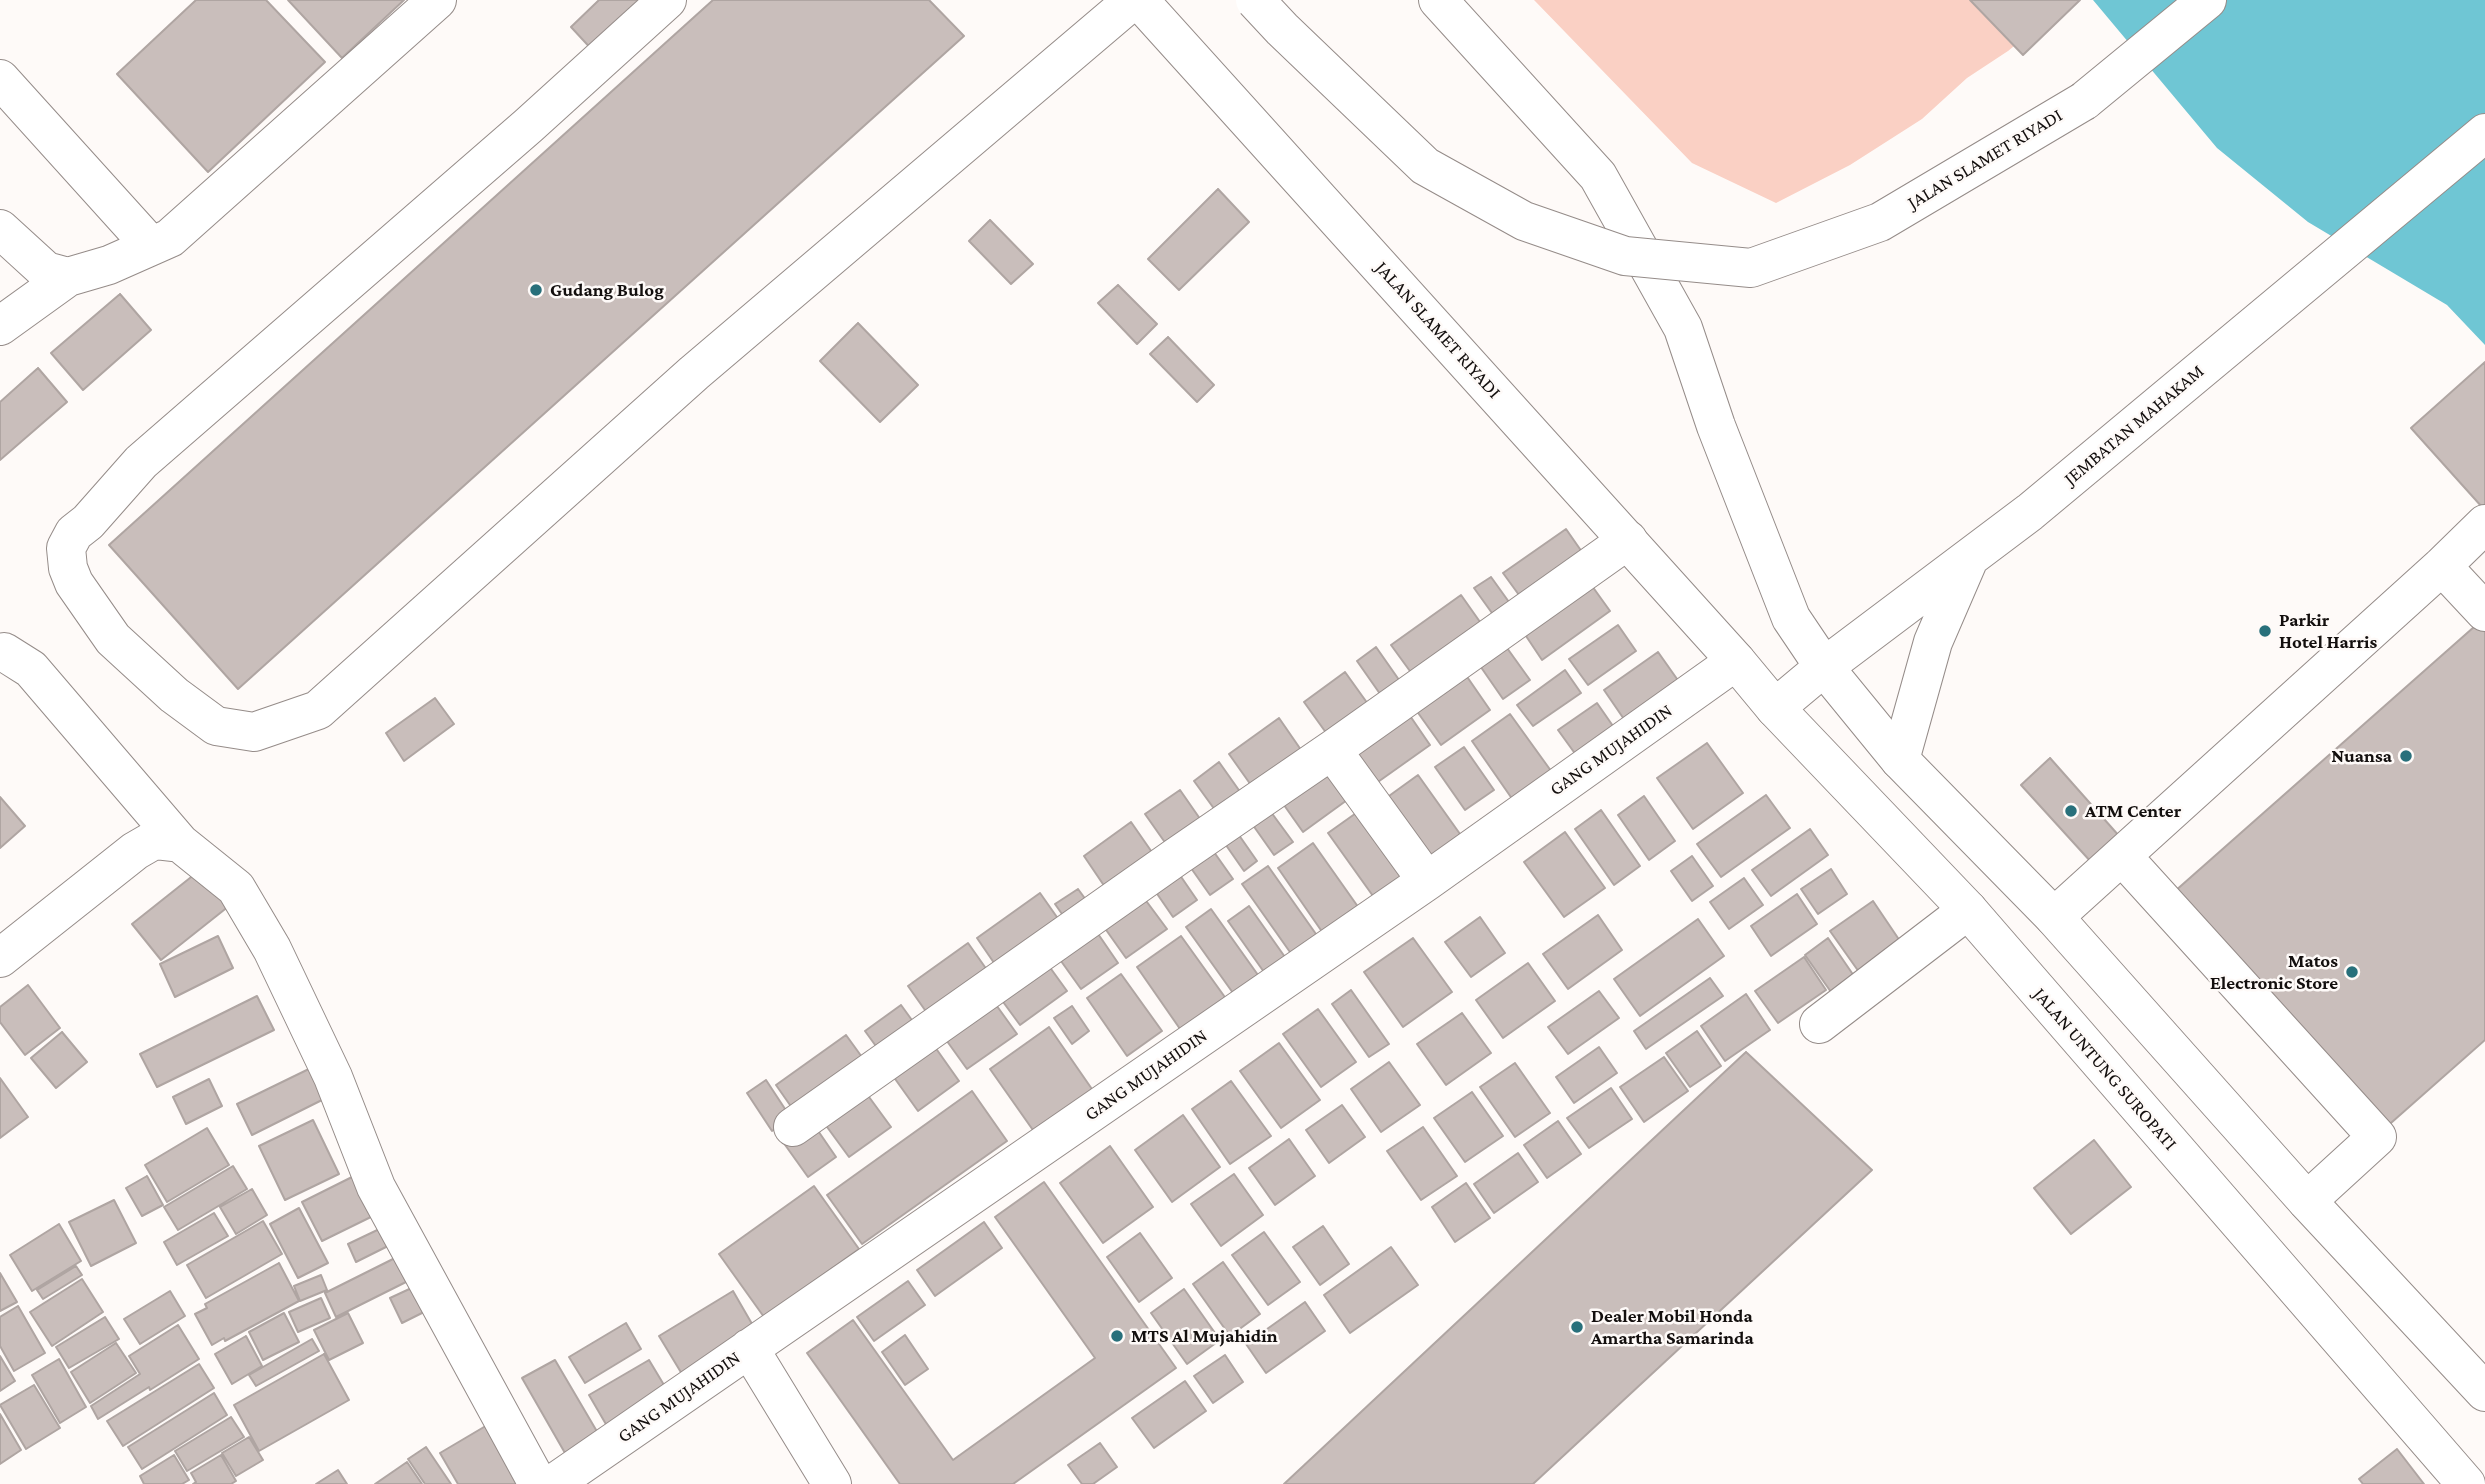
<!DOCTYPE html>
<style>
body{margin:0}
canvas{display:block;background:#fefaf8}
</style>
<canvas width="2485" height="1484"></canvas>
<script>
const context = document.querySelector('canvas').getContext('2d');
context.lineJoin = 'round';
function fillPath(path, color) { context.fillStyle = color; context.fill(path, 'evenodd'); }
const shape = rows => new Path2D(rows.map(r => 'M' + r).join(''));
function strokePath(path, color, width, dash) { context.strokeStyle = color; context.lineWidth = width; context.lineCap = dash ? 'butt' : 'round'; context.setLineDash(dash || []); context.stroke(path); }
function drawText(font, color, halo, rows, align = 'center') {
  context.font = font + ' "Crimson Pro",serif'; context.lineWidth = 5; context.setLineDash([]); context.textBaseline = 'middle'; context.strokeStyle = halo; context.fillStyle = color; for (const [text, x, y, turn = 0] of rows) {
    context.save(); context.translate(x, y); context.rotate((+turn || 0) * Math.PI / 180); context.textAlign = isNaN(turn) ? turn : align; if (halo) context.strokeText(text, 0, 0); context.fillText(text, 0, 0); context.restore();
  }
}
fillPath(shape([
 [1534,0,2035,0,2050,17,2008,51,1967,78,1922,119,1850,165,1776,203,1692,163]
]), '#fad0c4');
fillPath(shape([
 [2093,0,2485,0,2485,345,2447,305,2308,222,2217,148]
]), '#6fc6d4');
const building = shape([
 [196,0,266,0,325,62,208,172,117,74,196,0],
 [288,0,404,0,342,58,288,0],
 [599,0,653,0,596,54,571,27,599,0],
 [713,0,929,0,964,36,238,689,109,545,713,0],
 [1970,0,2080,0,2023,55,1970,0],
 [1218,189,1249,222,1179,290,1148,259,1218,189],
 [990,220,1033,264,1011,284,969,241,990,220],
 [1118,285,1157,324,1137,344,1098,303,1118,285],
 [120,294,151,330,83,390,51,353,120,294],
 [858,323,918,385,880,422,820,361,858,323],
 [1168,337,1214,385,1197,402,1150,354,1168,337],
 [2485,362,2485,504,2482,507,2411,428,2485,362],
 [38,368,67,402,0,460,0,402,38,368],
 [1566,529,1589,562,1527,606,1503,573,1566,529],
 [1491,577,1514,609,1497,620,1474,588,1491,577],
 [1587,579,1610,611,1542,660,1520,627,1587,579],
 [1461,595,1485,629,1415,678,1391,645,1461,595],
 [2483,619,2485,621,2485,1040,2383,1130,2174,892,2483,619],
 [1618,625,1636,651,1588,685,1569,659,1618,625],
 [1502,641,1530,680,1503,699,1476,660,1502,641],
 [1376,647,1404,687,1385,701,1357,661,1376,647],
 [1658,652,1682,686,1628,725,1604,690,1658,652],
 [1461,668,1490,710,1441,745,1411,703,1461,668],
 [1565,670,1581,693,1533,726,1517,705,1565,670],
 [1345,672,1373,711,1332,741,1304,702,1345,672],
 [435,698,454,724,404,761,386,733,435,698],
 [1597,703,1622,739,1584,766,1558,730,1597,703],
 [1406,710,1430,745,1368,789,1343,755,1406,710],
 [1510,714,1554,775,1515,803,1472,741,1510,714],
 [1279,718,1308,760,1258,795,1229,754,1279,718],
 [1707,743,1743,793,1693,829,1657,778,1707,743],
 [1464,747,1494,790,1465,810,1435,767,1464,747],
 [2050,758,2120,837,2092,863,2021,785,2050,758],
 [1330,761,1354,795,1303,832,1279,798,1330,761],
 [1219,762,1248,803,1223,821,1194,781,1219,762],
 [1418,775,1465,841,1429,866,1382,801,1418,775],
 [1180,790,1205,826,1171,851,1145,814,1180,790],
 [1766,795,1790,828,1721,877,1697,844,1766,795],
 [1644,796,1675,841,1649,860,1618,815,1644,796],
 [0,797,25,826,0,848,0,797],
 [1366,806,1411,870,1373,896,1328,833,1366,806],
 [1268,808,1293,842,1274,855,1250,821,1268,808],
 [1601,810,1640,866,1614,885,1575,829,1601,810],
 [1131,822,1156,858,1109,893,1084,856,1131,822],
 [1234,828,1257,861,1244,871,1221,838,1234,828],
 [1810,829,1828,855,1771,896,1752,870,1810,829],
 [1565,832,1605,888,1564,917,1524,862,1565,832],
 [1313,843,1361,911,1325,936,1278,868,1313,843],
 [1209,845,1233,879,1210,895,1186,861,1209,845],
 [1692,856,1713,886,1692,901,1671,871,1692,856],
 [1268,866,1323,944,1297,962,1242,884,1268,866],
 [1175,868,1197,900,1173,917,1151,885,1175,868],
 [1831,869,1847,894,1818,914,1801,889,1831,869],
 [200,870,229,906,161,960,132,924,200,870],
 [1744,878,1763,905,1729,929,1710,902,1744,878],
 [1078,889,1092,908,1069,924,1055,904,1078,889],
 [1040,893,1066,930,1003,976,977,938,1040,893],
 [1797,894,1817,924,1771,956,1751,926,1797,894],
 [1144,898,1167,929,1126,958,1104,927,1144,898],
 [1873,901,1902,944,1859,972,1830,931,1873,901],
 [1249,906,1292,967,1271,982,1228,921,1249,906],
 [1211,909,1258,975,1233,993,1186,927,1211,909],
 [1598,915,1622,950,1568,989,1543,954,1598,915],
 [1480,917,1505,953,1471,977,1445,942,1480,917],
 [1698,919,1724,956,1640,1016,1614,979,1698,919],
 [1094,928,1118,963,1081,989,1056,954,1094,928],
 [218,936,233,968,175,997,160,964,218,936],
 [1181,936,1232,1007,1187,1039,1137,967,1181,936],
 [1413,938,1452,992,1403,1027,1364,972,1413,938],
 [1828,938,1854,976,1831,992,1805,955,1828,938],
 [968,943,992,977,932,1020,908,986,968,943],
 [1804,957,1826,990,1778,1023,1755,991,1804,957],
 [1046,962,1067,991,1020,1025,998,995,1046,962],
 [1528,963,1555,1001,1503,1038,1476,1000,1528,963],
 [1121,974,1162,1031,1127,1056,1087,998,1121,974],
 [1710,978,1723,996,1646,1049,1634,1031,1710,978],
 [28,985,60,1028,25,1055,0,1022,0,1007,28,985],
 [1351,990,1389,1044,1369,1057,1332,1004,1351,990],
 [1599,991,1619,1018,1568,1054,1548,1027,1599,991],
 [1746,994,1770,1030,1725,1061,1701,1026,1746,994],
 [989,995,1017,1034,967,1069,939,1030,989,995],
 [257,996,274,1030,157,1087,140,1054,257,996],
 [901,1005,922,1034,886,1060,865,1031,901,1005],
 [1072,1006,1089,1031,1072,1044,1054,1018,1072,1006],
 [1318,1009,1356,1062,1321,1087,1283,1034,1318,1009],
 [1462,1013,1491,1053,1446,1085,1417,1044,1462,1013],
 [1049,1027,1094,1092,1035,1133,990,1069,1049,1027],
 [1697,1031,1721,1066,1690,1087,1666,1053,1697,1031],
 [62,1032,87,1062,56,1088,31,1058,62,1032],
 [846,1035,867,1064,797,1115,776,1085,846,1035],
 [930,1040,959,1081,918,1111,888,1069,930,1040],
 [1279,1043,1320,1100,1281,1128,1240,1071,1279,1043],
 [1599,1047,1617,1073,1574,1103,1556,1077,1599,1047],
 [1746,1052,1872,1170,1533,1484,1284,1484,1746,1052],
 [1664,1057,1688,1091,1644,1122,1620,1087,1664,1057],
 [1389,1062,1420,1105,1381,1132,1351,1089,1389,1062],
 [1515,1063,1550,1113,1515,1137,1480,1087,1515,1063],
 [315,1066,330,1096,252,1135,237,1104,315,1066],
 [0,1078,28,1117,0,1138,0,1078],
 [209,1079,222,1106,186,1124,173,1097,209,1079],
 [766,1080,791,1118,772,1131,747,1093,766,1080],
 [1231,1081,1271,1136,1230,1164,1192,1109,1231,1081],
 [861,1086,891,1127,849,1157,819,1116,861,1086],
 [1611,1088,1632,1119,1589,1148,1567,1118,1611,1088],
 [972,1091,1007,1141,862,1244,827,1195,972,1091],
 [1472,1092,1503,1136,1465,1162,1434,1118,1472,1092],
 [1342,1105,1365,1137,1329,1163,1306,1130,1342,1105],
 [1183,1115,1220,1167,1172,1202,1135,1150,1183,1115],
 [313,1120,339,1174,285,1200,259,1146,313,1120],
 [1558,1121,1581,1154,1547,1178,1524,1145,1558,1121],
 [812,1122,836,1157,808,1177,783,1142,812,1122],
 [1423,1127,1457,1176,1421,1200,1387,1151,1423,1127],
 [207,1128,229,1165,167,1202,145,1165,207,1128],
 [1289,1139,1315,1176,1275,1205,1249,1168,1289,1139],
 [2094,1140,2131,1187,2071,1234,2034,1188,2094,1140],
 [1110,1146,1153,1207,1103,1243,1060,1183,1110,1146],
 [1518,1153,1538,1182,1494,1213,1474,1184,1518,1153],
 [233,1166,247,1189,178,1230,164,1207,233,1166],
 [360,1173,379,1213,322,1241,302,1202,360,1173],
 [1234,1174,1263,1215,1221,1246,1191,1204,1234,1174],
 [147,1176,163,1205,142,1216,126,1188,147,1176],
 [1044,1182,1176,1368,1013,1484,900,1484,807,1353,853,1320,953,1460,1095,1358,995,1217,1044,1182],
 [1466,1183,1490,1218,1455,1242,1432,1207,1466,1183],
 [814,1186,859,1249,764,1317,719,1254,814,1186],
 [252,1189,267,1215,236,1234,220,1207,252,1189],
 [114,1200,136,1243,91,1266,69,1222,114,1200],
 [299,1208,328,1263,298,1278,270,1224,299,1208],
 [214,1213,228,1236,177,1265,164,1242,214,1213],
 [263,1221,282,1254,206,1298,187,1265,263,1221],
 [984,1222,1002,1248,935,1296,917,1270,984,1222],
 [392,1223,400,1240,356,1262,348,1244,392,1223],
 [59,1224,81,1261,32,1291,10,1255,59,1224],
 [1323,1226,1349,1264,1320,1285,1293,1247,1323,1226],
 [1264,1232,1300,1282,1268,1305,1232,1255,1264,1232],
 [1140,1233,1172,1278,1139,1302,1107,1257,1140,1233],
 [1391,1247,1418,1285,1350,1333,1324,1295,1391,1247],
 [407,1252,418,1276,336,1317,325,1293,407,1252],
 [1223,1262,1260,1314,1230,1336,1193,1284,1223,1262],
 [279,1263,299,1301,225,1341,224,1338,212,1345,195,1314,207,1308,205,1304,279,1263],
 [76,1266,82,1275,43,1299,37,1290,76,1266],
 [0,1273,17,1302,0,1311,0,1273],
 [321,1275,327,1290,300,1301,294,1286,321,1275],
 [82,1279,103,1312,52,1346,30,1312,82,1279],
 [908,1281,925,1305,874,1341,857,1317,908,1281],
 [418,1285,430,1309,402,1323,390,1298,418,1285],
 [1184,1289,1220,1340,1187,1364,1151,1313,1184,1289],
 [170,1291,185,1316,140,1344,124,1319,170,1291],
 [733,1291,759,1336,685,1379,659,1336,733,1291],
 [321,1298,330,1318,298,1332,289,1312,321,1298],
 [1305,1302,1325,1331,1266,1373,1246,1344,1305,1302],
 [18,1306,45,1353,14,1371,0,1346,0,1317,18,1306],
 [284,1313,299,1342,263,1360,249,1332,284,1313],
 [348,1313,363,1343,329,1360,314,1330,348,1313],
 [105,1317,119,1339,69,1368,56,1347,105,1317],
 [626,1323,641,1349,585,1383,569,1357,626,1323],
 [178,1325,199,1359,150,1390,149,1387,98,1419,91,1406,140,1374,129,1356,178,1325],
 [905,1335,928,1369,905,1385,882,1352,905,1335],
 [246,1336,262,1366,232,1384,215,1354,246,1336],
 [312,1339,319,1351,256,1386,249,1375,312,1339],
 [116,1343,136,1373,90,1403,71,1372,116,1343],
 [324,1354,349,1400,259,1451,234,1405,324,1354],
 [1225,1355,1243,1382,1213,1403,1194,1376,1225,1355],
 [0,1356,15,1381,0,1391,0,1356],
 [59,1359,86,1407,60,1423,32,1375,59,1359],
 [555,1360,602,1440,569,1460,522,1378,555,1360],
 [649,1360,667,1390,607,1426,589,1395,649,1360],
 [199,1364,214,1388,123,1446,107,1421,199,1364],
 [1185,1381,1206,1411,1154,1448,1132,1418,1185,1381],
 [34,1385,60,1428,26,1449,0,1405,34,1385],
 [214,1393,227,1415,142,1469,128,1447,214,1393],
 [0,1414,21,1450,0,1464,0,1414],
 [231,1417,244,1437,187,1471,175,1451,231,1417],
 [489,1424,525,1484,458,1484,440,1453,489,1424],
 [249,1437,263,1460,236,1476,222,1453,249,1437],
 [1100,1443,1117,1467,1093,1484,1082,1484,1068,1465,1100,1443],
 [426,1447,451,1484,425,1484,408,1459,426,1447],
 [2397,1449,2424,1484,2363,1484,2359,1479,2397,1449],
 [174,1455,189,1480,182,1484,144,1484,140,1476,174,1455],
 [221,1455,236,1481,231,1484,193,1484,196,1482,191,1473,221,1455],
 [407,1462,422,1484,375,1484,407,1462],
 [338,1470,347,1484,316,1484,338,1470]
]);
fillPath(building, '#c9bebb');
strokePath(building, '#afa5a2', 2);
const minor = shape([
 [667,0,528,126,141,462,88,522,74,533,66,548,68,568,74,583,113,639,174,695,216,726,254,732,318,710,694,373,1133,0],
 [0,79,151,246],
 [0,229,46,271,68,277,109,265,170,238,437,0],
 [0,326,68,277],
 [2442,566,2485,612],
 [0,653,4,652,31,669,180,843],
 [2122,856,2377,1137,2307,1201],
 [1427,881,1332,750,1628,540],
 [2054,917,2442,566,2485,524],
 [0,958,135,851,154,840,180,843,236,888,272,949,333,1077,376,1187,538,1484],
 [1819,1024,1968,910],
 [793,1127,1176,857,1332,750],
 [749,1348,832,1484],
 [553,1484,1427,881,1736,661]
]);
const major = shape([
 [1824,667,1900,760,2054,917,2307,1201,2485,1392],
 [1775,708,1968,910,2466,1484]
]);
const highway = shape([
 [1139,0,1736,661,1775,708,1824,667,2030,512,2485,133],
 [1438,0,1598,176,1683,328,1716,426,1791,618,1824,667],
 [2084,101,2207,0],
 [1900,760,1933,642,1968,561]
]);
strokePath(minor, '#958c89', 40);
strokePath(major, '#958c89', 40);
strokePath(highway, '#958c89', 40);
strokePath(minor, '#fff', 38);
strokePath(major, '#fff', 38);
strokePath(highway, '#fff', 38);
const highwayBridge = shape([
 [1255,0,1282,29,1425,166,1524,221,1625,256,1751,268,1880,222,2084,101]
]);
strokePath(highwayBridge, '#958c89', 40, []);
strokePath(highwayBridge, '#fff', 38);
for (const [x, y, r, color] of [
 [536,290,7,"#28707b"],
 [2265,631,7,"#28707b"],
 [2406,756,7,"#28707b"],
 [2071,811,7,"#28707b"],
 [2352,972,7,"#28707b"],
 [1577,1327,7,"#28707b"],
 [1117,1336,7,"#28707b"]
]) { const dot = new Path2D(); dot.arc(x, y, r, 0, 2 * Math.PI); context.fillStyle = color; context.fill(dot); strokePath(dot, '#fefaf8', 2.5); }
drawText('19px', '#130f0e', '#fefaf8', [
 ["JALAN SLAMET RIYADI",1985,159,-31],
 ["JALAN SLAMET RIYADI",1438,330,48],
 ["JEMBATAN MAHAKAM",2134,425,-40],
 ["GANG MUJAHIDIN",1611,750,-35],
 ["JALAN UNTUNG SUROPATI",2105,1069,49],
 ["GANG MUJAHIDIN",1146,1075,-35],
 ["GANG MUJAHIDIN",679,1397,-35]
]);
drawText('bold 19px', '#130f0e', '#fefaf8', [
 ["Gudang Bulog",550,290],
 ["Parkir",2279,620],
 ["Hotel Harris",2279,642],
 ["Nuansa",2392,756,"right"],
 ["ATM Center",2085,811],
 ["Matos",2338,961,"right"],
 ["Electronic Store",2338,983,"right"],
 ["Dealer Mobil Honda",1591,1316],
 ["Amartha Samarinda",1591,1338],
 ["MTS Al Mujahidin",1131,1336]
], 'left');
</script>
